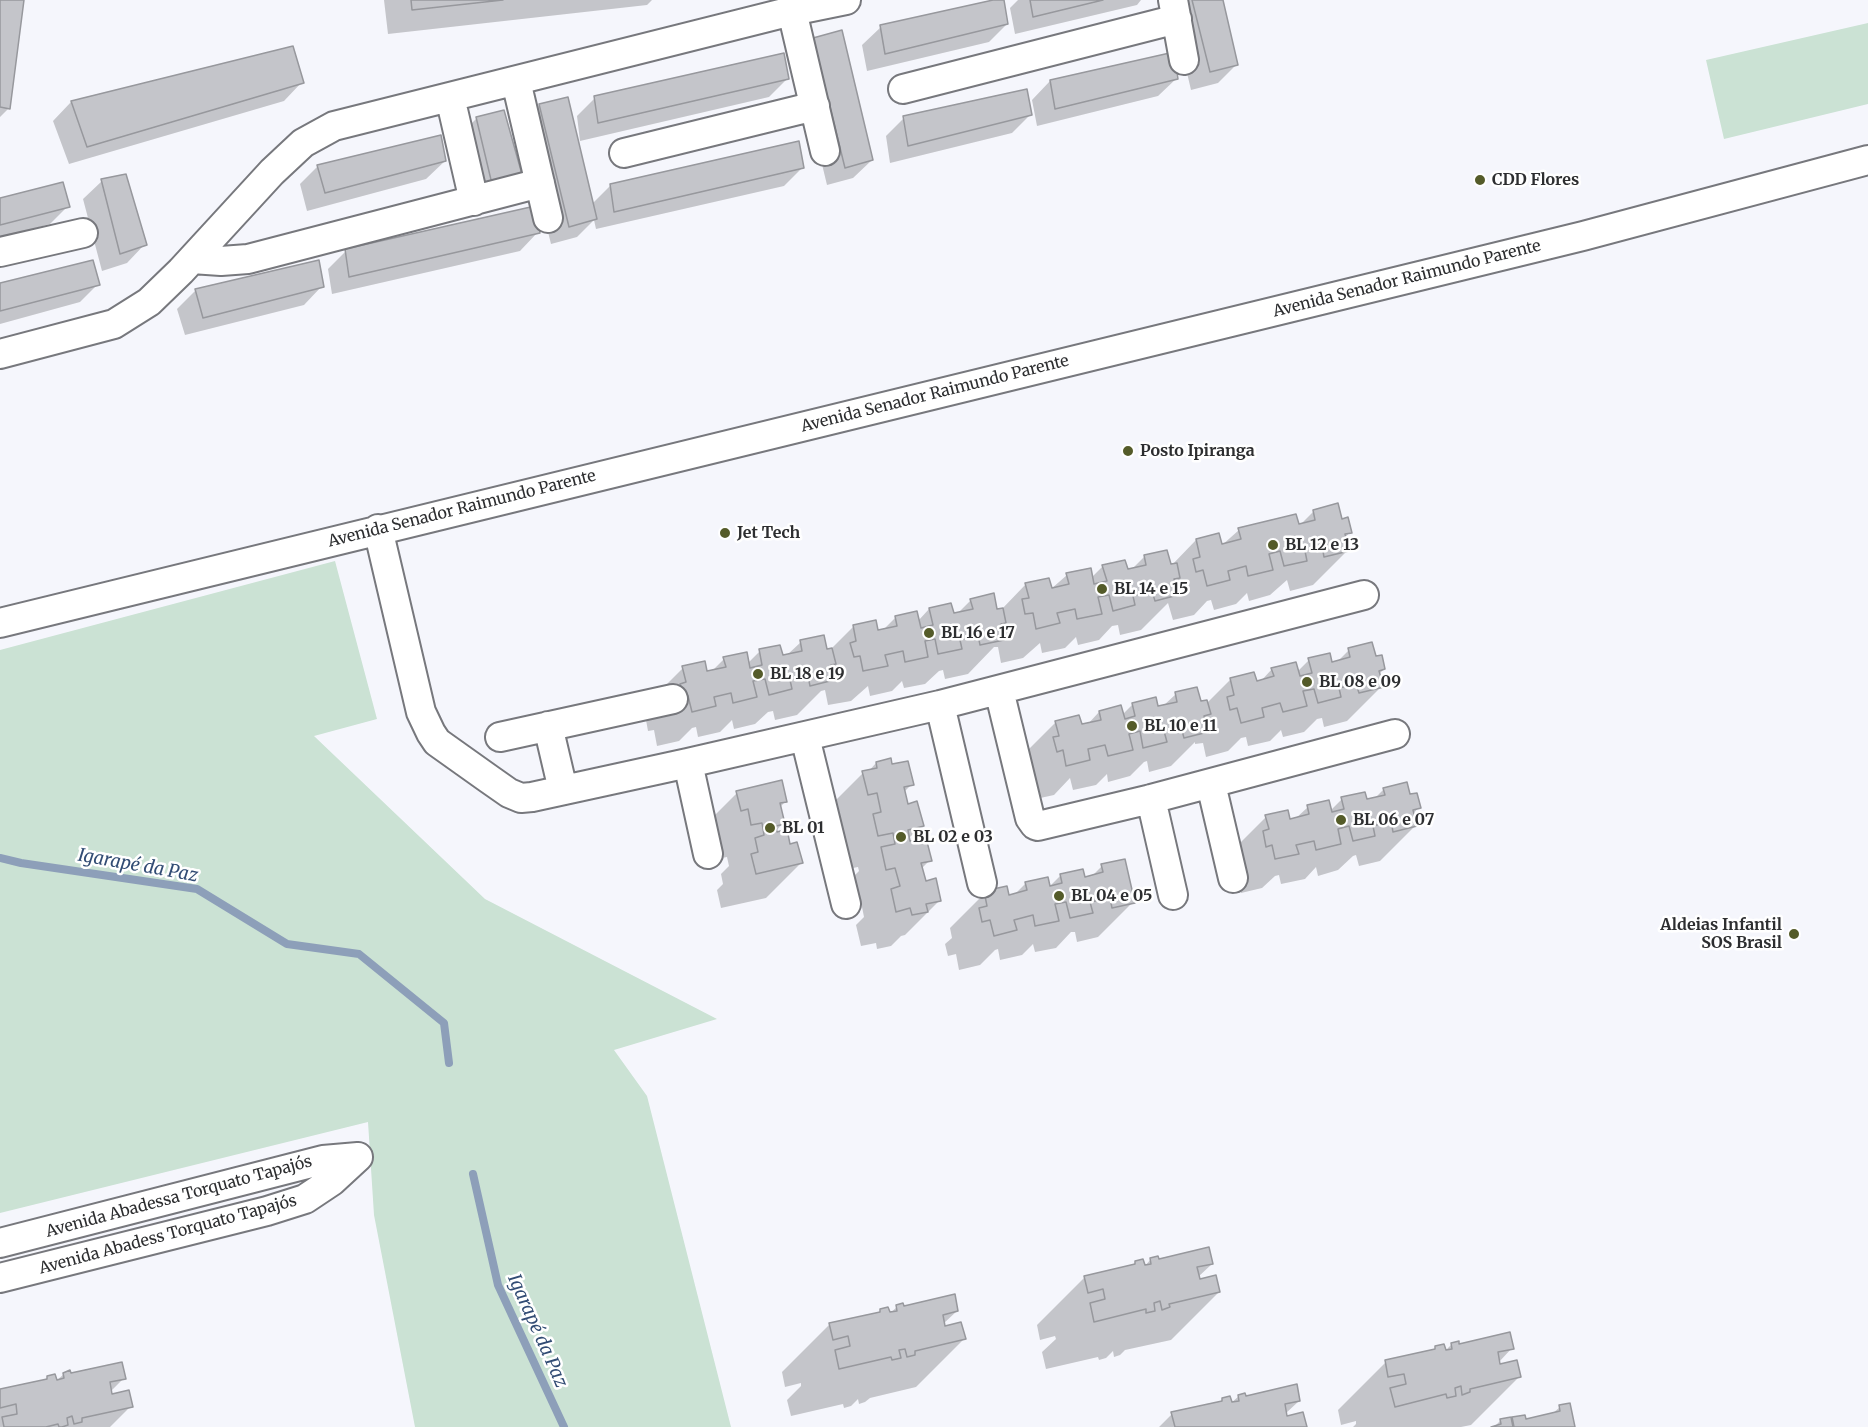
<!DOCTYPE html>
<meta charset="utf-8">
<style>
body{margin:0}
canvas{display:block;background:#f5f6fc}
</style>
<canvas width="1868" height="1427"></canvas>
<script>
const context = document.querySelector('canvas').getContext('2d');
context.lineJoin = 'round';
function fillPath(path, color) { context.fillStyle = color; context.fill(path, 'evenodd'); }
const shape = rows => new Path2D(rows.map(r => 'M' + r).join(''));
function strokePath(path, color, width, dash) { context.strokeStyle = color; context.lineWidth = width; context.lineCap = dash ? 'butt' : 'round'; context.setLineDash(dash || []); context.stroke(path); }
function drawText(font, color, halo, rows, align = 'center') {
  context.font = font + ' Merriweather,serif'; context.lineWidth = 5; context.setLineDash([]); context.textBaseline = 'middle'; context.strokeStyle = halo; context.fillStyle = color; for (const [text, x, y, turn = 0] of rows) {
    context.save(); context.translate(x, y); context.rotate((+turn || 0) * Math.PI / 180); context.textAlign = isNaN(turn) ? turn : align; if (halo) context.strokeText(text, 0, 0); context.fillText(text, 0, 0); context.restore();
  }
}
fillPath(shape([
 [1868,23,1868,104,1724,139,1706,60],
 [335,561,377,719,314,736,485,899,717,1019,614,1050,647,1096,731,1427,415,1427,374,1215,368,1122,0,1213,0,650]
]), '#cbe2d4');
fillPath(shape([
 [0,0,23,0,9,108,0,117],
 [384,0,652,0,647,5,388,34],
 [1003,0,1007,24,989,42,867,71,862,45,881,27],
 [1018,0,1141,0,1137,5,1015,34,1010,8],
 [1170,0,1221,0,1236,65,1218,83,1191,90],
 [814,39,872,160,853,178,827,185,796,57],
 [292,47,302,82,284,101,69,164,53,121,71,102],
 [1177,78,1158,96,1037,126,1032,100,1050,81],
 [787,79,769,97,580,141,577,116,595,98],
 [539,105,592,204,610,186,803,167,784,186,596,229,594,220,577,237,551,244,521,123],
 [1030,115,1012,133,890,163,886,136,904,118],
 [477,118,503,196,474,201,459,136],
 [445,161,426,179,307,211,300,184,318,166],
 [102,181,145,244,127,263,102,271,83,199],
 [0,200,68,206,50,224,0,238],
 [538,232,520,251,332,294,328,269,346,251],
 [318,262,322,286,304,305,185,335,177,309,195,291],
 [98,284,80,302,0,324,0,285],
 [1314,511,1341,520,1350,532,1345,538,1348,550,1313,585,1290,591,1287,580,1270,595,1249,601,1247,593,1236,604,1214,610,1211,600,1207,601,1194,615,1173,620,1168,603,1141,630,1120,635,1118,625,1112,626,1099,640,1078,645,1076,637,1065,648,1042,653,1040,643,1023,658,1001,663,998,647,994,647,968,674,945,679,943,670,939,671,925,684,904,688,902,681,892,691,870,696,868,686,851,701,828,705,825,690,821,691,797,715,775,720,773,711,768,712,755,724,734,729,732,720,720,732,698,737,696,727,692,728,679,741,657,746,654,730,648,731,646,720,651,715,648,703,683,668,706,673,711,672,724,659,748,663,760,651,781,656,787,655,801,642,826,651,830,650,853,627,877,632,882,631,896,617,918,621,929,609,953,615,957,614,971,600,996,611,1001,610,1026,584,1051,589,1067,575,1091,578,1103,566,1126,571,1132,569,1144,557,1170,567,1196,540,1221,546,1239,530,1298,527],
 [1349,650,1375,658,1384,669,1379,674,1382,686,1347,721,1324,727,1322,718,1317,719,1304,732,1283,737,1281,730,1270,741,1248,746,1246,737,1241,738,1228,751,1206,757,1203,743,1195,744,1195,742,1171,766,1149,772,1147,761,1144,762,1130,776,1108,782,1107,774,1096,785,1073,790,1070,778,1054,795,1031,800,1021,757,1056,722,1080,726,1087,725,1099,712,1122,715,1133,704,1157,708,1163,706,1176,694,1200,703,1207,703,1230,680,1256,683,1260,682,1272,669,1297,672,1309,660,1331,664,1336,663],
 [876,763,891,766,912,784,904,792,907,805,922,825,908,839,909,843,930,860,921,869,925,883,940,900,905,935,901,936,891,946,877,949,876,943,861,946,856,925,864,917,861,902,851,905,846,884,859,871,858,867,843,870,846,843,842,827,833,829,828,808,863,773,868,772],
 [1384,789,1409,796,1419,807,1413,814,1415,826,1380,861,1359,866,1356,855,1353,856,1338,870,1318,876,1316,867,1305,879,1281,884,1279,875,1275,876,1262,888,1241,893,1231,852,1266,817,1289,820,1295,819,1308,807,1330,811,1342,799,1365,801,1374,799],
 [737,793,786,801,780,807,783,823,776,831,801,863,766,898,721,908,717,890,723,884,721,874,729,866,727,857,717,859,702,828],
 [1102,866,1133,902,1098,937,1077,942,1075,932,1071,932,1056,948,1035,952,1033,944,1022,955,1000,960,998,949,995,950,980,965,959,970,956,954,948,956,945,944,952,938,950,928,985,893,1008,896,1014,895,1026,883,1049,887,1061,875,1083,878,1091,877],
 [1151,1259,1212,1264,1198,1277,1199,1280,1219,1292,1171,1340,1125,1350,1120,1355,1114,1357,1113,1351,1106,1358,1099,1360,1098,1357,1046,1369,1042,1352,1056,1339,1055,1336,1040,1340,1037,1325,1085,1277,1131,1267,1135,1263,1144,1267],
 [897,1307,957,1311,943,1324,944,1328,964,1339,916,1387,870,1398,865,1402,859,1404,858,1399,851,1406,844,1408,843,1404,791,1416,787,1400,801,1386,801,1383,785,1387,782,1372,830,1324,877,1314,881,1310,889,1314],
 [1452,1344,1512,1348,1499,1362,1499,1365,1519,1377,1471,1425,1461,1427,1353,1427,1356,1424,1356,1421,1341,1425,1338,1410,1386,1362,1432,1352,1436,1348,1444,1352],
 [64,1374,124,1378,110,1392,111,1395,131,1406,110,1427,0,1427,0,1391,44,1381,48,1377,56,1381],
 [1239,1396,1299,1401,1285,1414,1286,1418,1306,1427,1159,1427,1172,1414,1219,1403,1223,1399,1231,1403],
 [1560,1407,1574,1427,1494,1427,1501,1420,1510,1421,1513,1419,1525,1421,1552,1414]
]), '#0003');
strokePath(shape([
 [0,858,21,863,197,889,287,944,359,954,444,1023,449,1063],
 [473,1174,498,1285,564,1427]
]), '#8d9fb9', 8);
const building = shape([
 [0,0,24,0,10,109,0,107,0,0],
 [411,0,503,0,412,10,411,0],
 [993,0,1004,0,1008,24,885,54,880,25,993,0],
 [1030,0,1103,0,1033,17,1030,0],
 [1192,0,1223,0,1238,65,1210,72,1192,0],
 [842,30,873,160,845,168,813,38,842,30],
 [293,46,304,83,87,147,71,101,293,46],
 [1174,52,1178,79,1055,109,1050,80,1174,52],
 [784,53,789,79,598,123,594,96,784,53],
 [1027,89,1032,115,908,146,903,116,1027,89],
 [568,97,597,219,569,227,539,104,568,97],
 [504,110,523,178,492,184,476,117,504,110],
 [441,135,446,161,325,193,317,165,441,135],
 [799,141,804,168,614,212,610,184,799,141],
 [126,174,147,245,120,254,101,179,126,174],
 [63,182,70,207,0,225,0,198,63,182],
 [535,206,540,233,349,277,345,249,535,206],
 [93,260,100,285,0,311,0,283,93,260],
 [319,260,324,287,203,318,195,289,319,260],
 [1338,503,1342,519,1348,517,1352,533,1345,534,1349,551,1324,557,1322,546,1305,551,1307,561,1284,566,1280,551,1269,554,1273,570,1248,576,1246,566,1228,571,1230,580,1207,586,1203,570,1196,572,1193,559,1200,557,1196,539,1219,533,1222,544,1241,539,1238,528,1296,514,1299,524,1315,520,1313,510,1338,503],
 [1167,550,1171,564,1177,563,1180,578,1174,579,1178,595,1155,601,1152,591,1133,596,1135,605,1113,611,1109,595,1098,597,1102,614,1077,619,1075,609,1057,613,1060,623,1036,629,1033,613,1025,614,1022,599,1029,598,1025,583,1049,578,1052,588,1069,584,1066,573,1091,568,1094,584,1107,581,1102,565,1125,560,1128,569,1146,565,1144,555,1167,550],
 [994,593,997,609,1003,608,1006,623,1001,624,1004,640,980,645,978,635,960,640,962,649,938,654,935,639,925,641,928,657,905,662,903,651,885,655,888,666,863,671,860,656,854,657,850,643,856,641,853,625,876,620,878,630,897,626,895,616,917,611,921,628,933,625,929,608,951,603,954,613,973,609,970,599,994,593],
 [824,635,827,649,832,648,836,664,831,665,834,680,810,686,808,676,790,680,792,689,769,695,765,679,753,681,757,697,733,703,731,693,714,697,716,706,692,712,688,696,683,697,680,684,686,682,682,666,705,661,707,671,726,667,723,657,747,652,750,668,762,665,759,649,780,645,783,655,802,651,800,640,824,635],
 [1372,642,1376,656,1382,655,1385,669,1379,671,1384,687,1359,693,1356,684,1339,688,1341,697,1318,703,1314,689,1303,691,1307,706,1283,712,1280,703,1262,708,1264,717,1241,723,1237,708,1230,710,1227,697,1234,695,1230,678,1254,672,1257,681,1274,676,1271,668,1296,662,1300,676,1312,673,1308,658,1330,653,1332,662,1350,657,1348,648,1372,642],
 [1197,687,1201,701,1207,700,1211,714,1204,716,1208,732,1184,738,1181,727,1164,731,1167,742,1143,748,1140,731,1129,734,1133,750,1108,756,1105,745,1088,749,1090,760,1066,766,1063,750,1057,752,1053,737,1059,736,1055,721,1079,715,1082,724,1101,720,1099,711,1121,705,1125,719,1135,716,1132,703,1156,697,1158,706,1177,702,1175,692,1197,687],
 [891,758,892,764,908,761,914,785,904,787,908,804,917,801,924,826,908,830,910,841,926,838,932,861,921,863,926,881,936,878,941,901,926,904,928,912,912,915,910,908,896,912,891,889,900,886,895,868,886,870,881,847,895,844,893,833,878,836,873,814,881,812,877,793,868,795,862,771,877,768,876,762,891,758],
 [782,780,787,802,780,803,785,824,776,826,777,832,787,829,790,844,797,842,803,863,756,874,751,854,758,852,755,838,764,835,762,823,751,825,748,809,741,811,736,791,782,780],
 [1407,782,1410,794,1417,793,1421,808,1413,810,1417,826,1393,832,1391,821,1373,826,1375,836,1353,841,1349,826,1338,829,1341,844,1316,850,1314,841,1296,845,1299,854,1275,859,1272,845,1266,847,1263,831,1269,829,1265,815,1288,810,1290,819,1309,814,1307,805,1329,800,1332,812,1344,809,1341,797,1365,792,1367,799,1385,795,1383,788,1407,782],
 [1125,859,1135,903,1112,908,1110,898,1090,902,1093,913,1070,918,1066,902,1055,904,1059,921,1035,926,1033,915,1014,920,1017,930,994,936,990,920,982,922,979,908,987,906,984,891,1007,886,1009,895,1027,890,1025,882,1048,877,1050,886,1062,883,1060,874,1083,869,1085,877,1103,872,1101,864,1125,859],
 [1209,1247,1213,1264,1197,1267,1200,1279,1216,1275,1220,1292,1169,1304,1170,1307,1162,1310,1160,1301,1154,1303,1155,1311,1146,1313,1146,1309,1094,1322,1090,1303,1105,1299,1103,1289,1088,1293,1084,1276,1135,1264,1135,1261,1143,1259,1145,1265,1151,1264,1150,1258,1158,1256,1159,1259,1209,1247],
 [955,1294,958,1311,943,1315,945,1326,961,1322,966,1339,915,1351,915,1355,907,1357,905,1349,899,1350,901,1358,892,1360,891,1357,839,1369,835,1350,850,1346,848,1336,833,1340,829,1323,880,1312,880,1309,888,1307,890,1312,897,1311,896,1305,903,1303,904,1306,955,1294],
 [1510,1332,1514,1349,1498,1352,1500,1364,1517,1360,1521,1377,1470,1389,1470,1392,1462,1395,1461,1386,1455,1388,1456,1396,1447,1398,1446,1394,1395,1407,1390,1388,1406,1384,1404,1374,1388,1377,1385,1360,1435,1349,1435,1346,1444,1344,1446,1350,1452,1349,1451,1343,1459,1341,1459,1344,1510,1332],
 [122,1362,126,1379,110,1382,112,1394,129,1390,133,1407,82,1418,82,1422,74,1424,72,1416,67,1418,68,1425,62,1427,59,1427,58,1424,46,1427,4,1427,2,1417,17,1414,16,1404,0,1408,0,1389,47,1379,47,1376,55,1374,57,1380,64,1378,63,1373,70,1370,71,1373,122,1362],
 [1297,1384,1300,1401,1285,1404,1287,1416,1303,1412,1307,1427,1175,1427,1171,1412,1222,1401,1222,1398,1230,1396,1232,1402,1239,1401,1238,1395,1245,1393,1246,1396,1297,1384],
 [1570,1403,1575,1427,1514,1427,1512,1417,1525,1415,1526,1419,1560,1411,1559,1405,1570,1403],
 [1511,1417,1513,1427,1491,1427,1501,1424,1500,1419,1511,1417]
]);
fillPath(building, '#c4c5ca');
strokePath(building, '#97989d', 1.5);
const minor = shape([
 [1173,0,1184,60],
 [792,11,825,151],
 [516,81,548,218],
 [903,89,1177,19],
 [450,97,474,201],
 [624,153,815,106],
 [0,252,83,233],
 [192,259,221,261,248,259,540,183],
 [0,354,114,324,149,302,181,271,272,172,303,143,334,126,792,11,846,0],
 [378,529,421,712,431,733,437,742,489,779,509,793,521,798,532,797,688,763,940,705,1364,595],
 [0,623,1583,236,1868,160],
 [999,690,1030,818,1035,825,1038,826,1151,799,1395,734],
 [940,705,982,883],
 [548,726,563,790],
 [500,737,673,699],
 [805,737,846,904],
 [688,763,708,854],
 [1211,784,1233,878],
 [1151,799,1173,895],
 [0,1243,323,1160,358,1157],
 [0,1278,267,1211,305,1199,332,1181,358,1157]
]);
strokePath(minor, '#77787d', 32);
strokePath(minor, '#fff', 28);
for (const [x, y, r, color] of [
 [1480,180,6,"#545b29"],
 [1128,451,6,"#545b29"],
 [725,533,6,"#545b29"],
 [1273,545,6,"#545b29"],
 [1102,589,6,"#545b29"],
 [929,633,6,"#545b29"],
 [758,674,6,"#545b29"],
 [1307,682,6,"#545b29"],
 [1132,726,6,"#545b29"],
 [1341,820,6,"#545b29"],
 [770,828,6,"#545b29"],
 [901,837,6,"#545b29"],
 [1059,896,6,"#545b29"],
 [1794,934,6,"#545b29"]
]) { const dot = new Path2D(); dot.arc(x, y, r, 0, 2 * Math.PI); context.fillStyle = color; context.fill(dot); strokePath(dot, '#fff', 2); }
drawText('bold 16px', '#2d2e30', '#fff', [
 ["CDD Flores",1492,180],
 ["Posto Ipiranga",1140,451],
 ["Jet Tech",737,533],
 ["BL 12 e 13",1285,545],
 ["BL 14 e 15",1114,589],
 ["BL 16 e 17",941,633],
 ["BL 18 e 19",770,674],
 ["BL 08 e 09",1319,682],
 ["BL 10 e 11",1144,726],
 ["BL 06 e 07",1353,820],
 ["BL 01",782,828],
 ["BL 02 e 03",913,837],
 ["BL 04 e 05",1071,896],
 ["Aldeias Infantil",1782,925,"right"],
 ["SOS Brasil",1782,943,"right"]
], 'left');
drawText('16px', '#2d2e30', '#fff', [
 ["Avenida Senador Raimundo Parente",1407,279,-14],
 ["Avenida Senador Raimundo Parente",935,394,-14],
 ["Avenida Senador Raimundo Parente",462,509,-14],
 ["Avenida Abadessa Torquato Tapajós",179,1197,-15],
 ["Avenida Abadess Torquato Tapajós",168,1235,-15]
]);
drawText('italic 18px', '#324c74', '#fff', [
 ["Igarapé da Paz",138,866,10],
 ["Igarapé da Paz",537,1331,66]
]);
</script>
